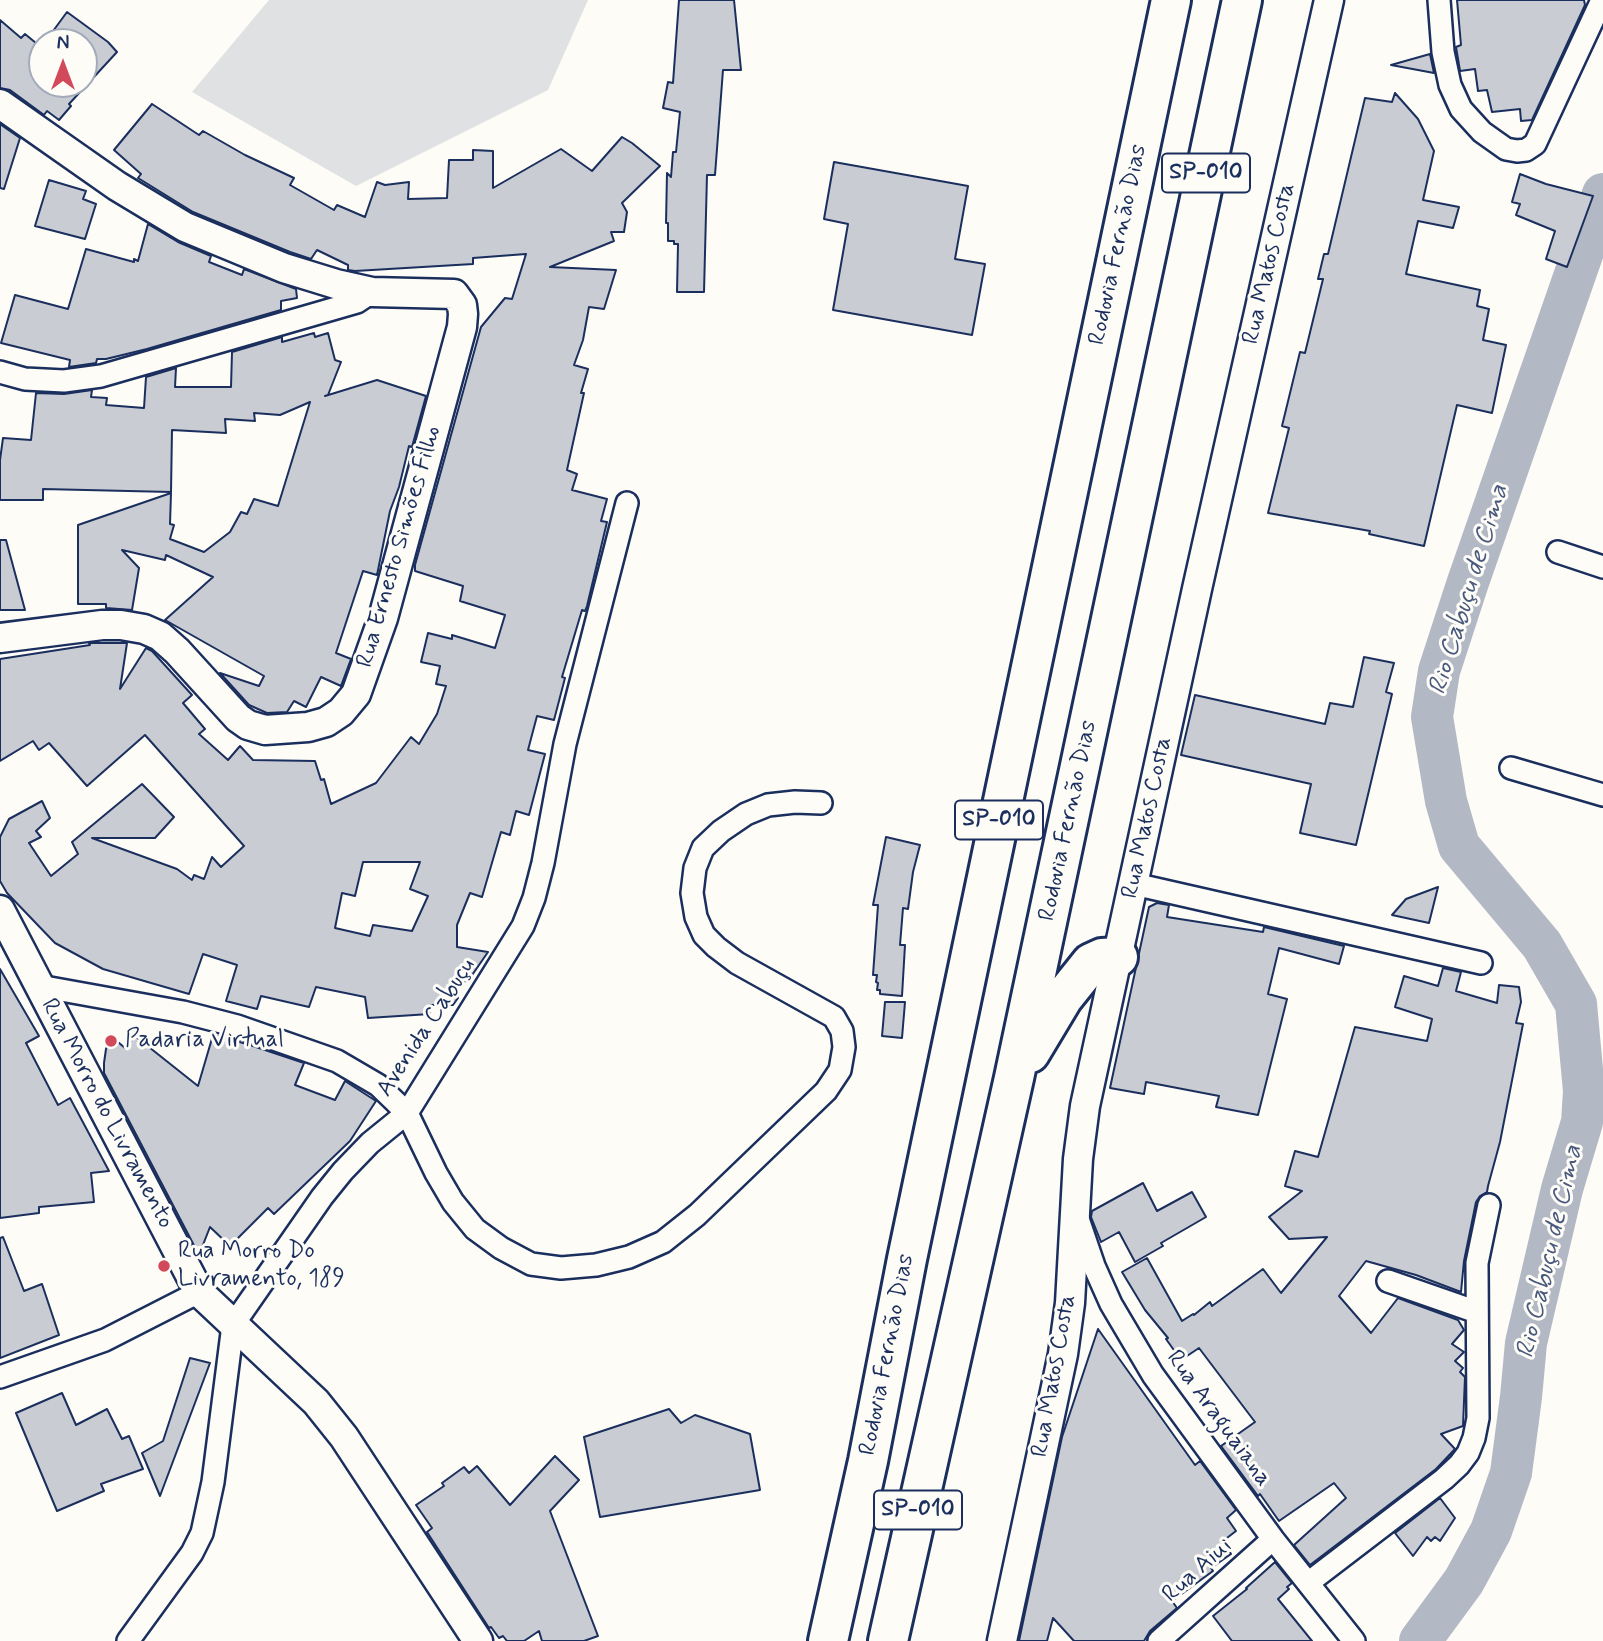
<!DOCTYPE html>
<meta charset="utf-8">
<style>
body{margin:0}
#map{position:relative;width:1603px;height:1641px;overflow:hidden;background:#fdfcf7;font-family:Mynerve,sans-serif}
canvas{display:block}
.north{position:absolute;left:28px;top:28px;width:70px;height:70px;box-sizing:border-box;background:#fdfcf7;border:2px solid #a3aaba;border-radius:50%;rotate:0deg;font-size:19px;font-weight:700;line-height:28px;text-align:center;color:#1b2f5e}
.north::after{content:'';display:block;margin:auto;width:24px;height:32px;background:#d1495b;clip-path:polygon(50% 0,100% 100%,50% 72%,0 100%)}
</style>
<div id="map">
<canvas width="1603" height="1641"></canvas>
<div class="north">N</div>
</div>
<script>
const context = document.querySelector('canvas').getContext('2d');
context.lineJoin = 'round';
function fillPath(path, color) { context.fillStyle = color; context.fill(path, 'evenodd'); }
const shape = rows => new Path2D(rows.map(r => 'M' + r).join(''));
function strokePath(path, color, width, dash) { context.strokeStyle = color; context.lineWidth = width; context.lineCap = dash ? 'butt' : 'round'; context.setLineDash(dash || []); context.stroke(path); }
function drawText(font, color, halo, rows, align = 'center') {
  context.font = font + ' Mynerve,sans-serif'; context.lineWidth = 6; context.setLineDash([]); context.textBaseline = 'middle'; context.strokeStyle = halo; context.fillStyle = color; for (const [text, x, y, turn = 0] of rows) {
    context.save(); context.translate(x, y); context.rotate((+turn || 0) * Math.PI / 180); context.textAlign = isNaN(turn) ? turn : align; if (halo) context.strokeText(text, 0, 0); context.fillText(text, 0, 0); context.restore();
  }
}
fillPath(shape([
 [269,0,588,0,548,90,356,186,192,92]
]), '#e0e1e3');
strokePath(shape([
 [1420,1641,1464,1581,1491,1531,1511,1473,1521,1397,1526,1343,1562,1189,1582,1122,1584,1091,1576,1004,1542,945,1459,846,1446,801,1432,717,1439,671,1467,585,1603,194]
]), '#b3b8c5', 42);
const building = shape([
 [679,0,734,0,741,70,723,70,715,175,707,175,704,292,677,292,678,244,674,244,674,241,668,241,668,223,666,223,667,173,671,177,673,152,676,152,680,112,663,108,668,82,673,83,679,0],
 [1457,0,1584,0,1585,5,1532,120,1521,121,1520,109,1492,112,1487,90,1478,91,1475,69,1460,71,1456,47,1461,45,1457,0],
 [67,12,108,42,117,52,69,104,71,106,59,120,47,111,44,115,10,90,0,88,0,20,21,38,25,34,42,48,42,84,84,84,84,42,45,42,67,12],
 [1430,54,1434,73,1391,65,1430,54],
 [1395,93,1418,119,1434,151,1423,200,1459,207,1453,228,1418,221,1406,274,1480,290,1477,306,1489,309,1483,340,1506,345,1492,413,1457,405,1424,546,1369,534,1370,531,1268,513,1289,428,1282,426,1300,352,1305,353,1323,279,1318,279,1324,254,1328,254,1365,98,1392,102,1395,93],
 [152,104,199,135,203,131,245,155,294,178,290,185,334,210,337,205,365,217,377,182,385,185,409,182,408,199,447,198,449,160,473,160,473,150,493,151,493,188,561,149,592,171,622,137,632,143,660,166,622,203,627,212,624,232,611,232,614,241,550,267,616,270,604,309,589,307,583,340,574,365,588,369,581,393,584,393,567,470,577,474,572,490,607,499,601,521,607,522,587,606,585,611,582,610,562,677,565,678,554,720,537,716,528,750,545,754,529,815,516,811,510,835,501,832,482,897,470,893,457,925,457,947,488,952,468,981,454,982,458,998,453,1005,430,1005,430,1014,368,1018,365,997,316,987,309,1007,261,996,257,1009,226,1001,237,965,203,954,189,994,103,969,55,943,7,893,0,881,0,837,9,819,42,801,50,818,36,831,41,837,29,843,51,876,78,854,72,842,142,784,174,817,155,838,92,838,177,869,192,880,194,875,204,879,212,857,221,867,244,846,145,735,87,786,49,743,39,750,33,741,0,761,0,659,90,645,89,643,127,643,120,689,146,648,152,651,192,695,183,703,205,729,199,734,228,760,240,746,253,760,315,761,321,780,324,779,331,804,376,783,411,737,419,744,437,714,446,686,436,684,440,666,421,662,428,633,452,639,452,635,495,648,505,615,460,601,463,586,415,571,415,565,481,327,505,298,512,299,526,254,473,258,473,264,355,271,348,270,348,265,317,250,311,259,290,252,193,212,138,178,141,174,114,150,152,104],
 [363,862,420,862,410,889,428,896,412,931,373,925,370,936,335,928,342,893,355,896,363,862],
 [0,124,20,138,4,189,0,188,0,124],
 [834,162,968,186,955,259,985,264,972,335,833,310,848,224,824,219,834,162],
 [1520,174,1546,184,1593,196,1567,267,1546,259,1555,231,1516,215,1520,204,1512,202,1520,174],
 [49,180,86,191,83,199,96,204,85,239,35,226,49,180],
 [148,224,178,242,211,256,209,262,242,275,244,269,296,289,297,298,281,301,281,310,147,349,106,359,97,359,96,363,69,367,70,360,1,343,15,295,68,309,86,249,134,262,134,259,138,261,148,224],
 [314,333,315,337,328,333,335,360,341,362,328,395,325,396,377,380,426,396,412,447,409,446,399,487,390,511,377,575,363,571,336,653,351,659,341,686,321,677,306,707,294,701,287,712,267,713,249,705,220,673,259,686,264,676,165,620,213,577,166,555,165,560,122,550,139,568,132,610,106,608,106,604,78,604,78,525,171,493,170,524,174,525,170,539,204,552,230,532,241,512,247,514,254,499,278,506,310,402,280,415,254,413,255,421,225,419,226,433,172,430,171,492,43,489,43,500,0,500,0,460,3,438,31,440,36,393,64,394,92,390,91,397,107,398,106,405,144,408,146,377,176,368,175,387,231,387,232,352,282,337,282,342,314,333],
 [0,540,6,540,25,610,0,610,0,540],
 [1364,657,1394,663,1386,692,1392,694,1356,845,1300,833,1311,784,1181,755,1195,695,1325,724,1330,703,1353,707,1364,657],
 [886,837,920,845,913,872,908,909,903,908,900,945,905,945,902,996,880,994,880,990,877,990,878,983,876,982,877,975,873,975,878,905,873,905,886,837],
 [1438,887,1429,923,1392,915,1406,899,1438,887],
 [1157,903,1169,905,1167,917,1263,932,1264,927,1344,946,1339,964,1279,948,1268,994,1287,999,1258,1115,1216,1107,1219,1096,1146,1082,1144,1094,1110,1088,1149,907,1157,903],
 [1443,968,1461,972,1456,991,1497,1003,1499,985,1519,987,1521,1002,1516,1023,1523,1024,1500,1142,1488,1186,1487,1192,1480,1196,1476,1202,1464,1261,1461,1292,1416,1275,1366,1261,1339,1296,1371,1333,1398,1298,1458,1320,1464,1330,1452,1344,1464,1352,1455,1361,1463,1368,1460,1372,1465,1377,1463,1426,1441,1434,1455,1449,1436,1469,1310,1565,1294,1545,1346,1498,1334,1483,1279,1521,1260,1494,1258,1496,1221,1446,1255,1422,1199,1348,1181,1360,1166,1339,1168,1338,1145,1310,1122,1272,1147,1258,1182,1321,1193,1314,1194,1315,1210,1302,1212,1306,1263,1269,1281,1293,1327,1237,1289,1239,1269,1217,1302,1191,1285,1186,1295,1151,1318,1157,1355,1027,1427,1041,1432,1019,1395,1007,1404,976,1438,986,1443,968],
 [0,969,39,1036,26,1043,58,1105,70,1098,109,1171,91,1173,94,1202,39,1207,39,1213,0,1218,0,969],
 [885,1002,905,1002,902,1038,882,1036,885,1002],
 [213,1035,247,1044,304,1063,295,1085,335,1100,345,1081,376,1101,350,1141,274,1214,268,1208,230,1246,210,1227,199,1255,104,1073,104,1063,106,1049,112,1037,125,1048,135,1036,198,1086,213,1035],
 [1143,1183,1157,1211,1192,1192,1206,1217,1161,1243,1163,1246,1135,1262,1119,1232,1101,1242,1091,1217,1092,1211,1143,1183],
 [3,1237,24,1291,42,1284,59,1335,0,1358,0,1238,3,1237],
 [1098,1329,1195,1465,1200,1461,1236,1510,1227,1518,1236,1531,1223,1541,1231,1554,1211,1568,1213,1571,1172,1601,1177,1608,1150,1631,1144,1641,1074,1641,1053,1618,1047,1641,1019,1641,1062,1437,1098,1329],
 [190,1358,210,1363,160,1496,142,1453,163,1441,190,1358],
 [62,1393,76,1425,107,1409,122,1439,129,1436,143,1469,101,1484,104,1491,57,1511,16,1413,62,1393],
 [669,1409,681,1423,695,1415,750,1434,760,1490,600,1517,584,1437,669,1409],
 [555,1456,579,1480,550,1511,598,1636,584,1641,542,1641,539,1631,524,1641,507,1641,503,1636,499,1638,491,1627,489,1628,427,1532,432,1528,416,1505,444,1486,442,1483,464,1467,469,1473,477,1466,510,1505,555,1456],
 [1440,1498,1455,1518,1440,1541,1435,1537,1431,1541,1427,1537,1413,1556,1395,1533,1440,1498],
 [1275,1562,1292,1583,1287,1587,1289,1589,1278,1599,1312,1641,1232,1641,1213,1616,1247,1589,1246,1588,1275,1562]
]);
fillPath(building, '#c9ccd3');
strokePath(building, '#1b2f5e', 2);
const minor = shape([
 [1439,0,1443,52,1450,85,1461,109,1482,132,1506,149,1517,151,1526,150,1535,144,1602,0],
 [0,372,25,379,64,381,101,376,357,302,372,292],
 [1558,552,1603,567],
 [1511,768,1603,795],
 [1134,884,1481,963],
 [39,986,183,1012,237,1026,337,1061,378,1085,407,1113,436,1173,453,1202,475,1229,501,1248,531,1264,561,1268,596,1265,629,1257,663,1242,697,1215,826,1091,840,1070,844,1047,842,1031,834,1017,737,963,716,947,704,935,696,917,692,893,695,868,703,848,721,831,746,814,768,805,795,802,821,803],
 [1078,1219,1094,1266,1111,1304,1153,1375,1273,1539,1354,1641],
 [1388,1281,1477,1312],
 [0,1377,105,1340,199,1292],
 [1308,1583,1444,1479,1459,1465,1468,1453,1474,1438,1478,1418,1477,1263,1489,1205],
 [128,1641,192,1553,202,1533,213,1482,233,1325,322,1197,343,1171,370,1143,407,1113,523,926,534,898,543,863,565,744,627,503],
 [1159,1641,1273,1539]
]);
const tertiary = shape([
 [0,104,117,186,185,227,284,268,336,284,372,292,454,294,462,305,463,314,462,327,383,618,356,694,341,712,326,722,308,727,265,730,248,725,238,718,177,651,160,636,144,629,121,625,102,625,0,638],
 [0,910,199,1292,316,1402,344,1437,478,1641],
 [1002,1641,1063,1354,1070,1303,1078,1159,1085,1106,1197,589,1329,0]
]);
const motorway = shape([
 [1030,1053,1063,998,1091,963,1102,958,1118,957],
 [828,1641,868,1461,907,1259,1171,0],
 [888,1641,1014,1078,1242,0]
]);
strokePath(minor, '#1b2f5e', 26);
strokePath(tertiary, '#1b2f5e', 33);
strokePath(motorway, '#1b2f5e', 44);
strokePath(minor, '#fdfcf7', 21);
strokePath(tertiary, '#fdfcf7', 28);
strokePath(motorway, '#fdfcf7', 38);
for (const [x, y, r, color] of [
 [111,1041,7,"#d1495b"],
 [164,1266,7,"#d1495b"]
]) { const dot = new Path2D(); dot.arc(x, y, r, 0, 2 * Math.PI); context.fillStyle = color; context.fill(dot); strokePath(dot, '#fdfcf7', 2.5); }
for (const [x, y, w] of [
 [1206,173,88],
 [999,820,88],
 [918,1510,88]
]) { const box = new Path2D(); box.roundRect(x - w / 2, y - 19.5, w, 39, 5); context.fillStyle = '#fdfcf7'; context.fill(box); strokePath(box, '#1b2f5e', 2); }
drawText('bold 23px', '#1b2f5e', null, [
 ["SP-010",1206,173],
 ["SP-010",999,820],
 ["SP-010",918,1510]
]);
drawText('24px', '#1b2f5e', '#fdfcf7', [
 ["Rodovia Fernão Dias",1119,245,-78],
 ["Rua Matos Costa",1270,264,-77],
 ["Rua Ernesto Simões Filho",400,547,-74],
 ["Rua Matos Costa",1148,818,-78],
 ["Rodovia Fernão Dias",1069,821,-78],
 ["Avenida Cabuçu",427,1028,-57],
 ["Rua Morro do Livramento",106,1114,62],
 ["Rodovia Fernão Dias",888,1355,-79],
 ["Rua Matos Costa",1055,1376,-80],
 ["Rua Araguaiana",1218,1419,54],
 ["Rua Aiui",1198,1571,-42]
]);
drawText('24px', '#1b2f5e', '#fdfcf7', [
 ["Padaria Virtual",125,1041],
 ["Rua Morro Do",178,1252],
 ["Livramento, 189",178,1280]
], 'left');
drawText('italic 26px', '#49587d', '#fdfcf7', [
 ["Rio Cabuçu de Cima",1470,590,-73],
 ["Rio Cabuçu de Cima",1551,1252,-77]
]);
</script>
